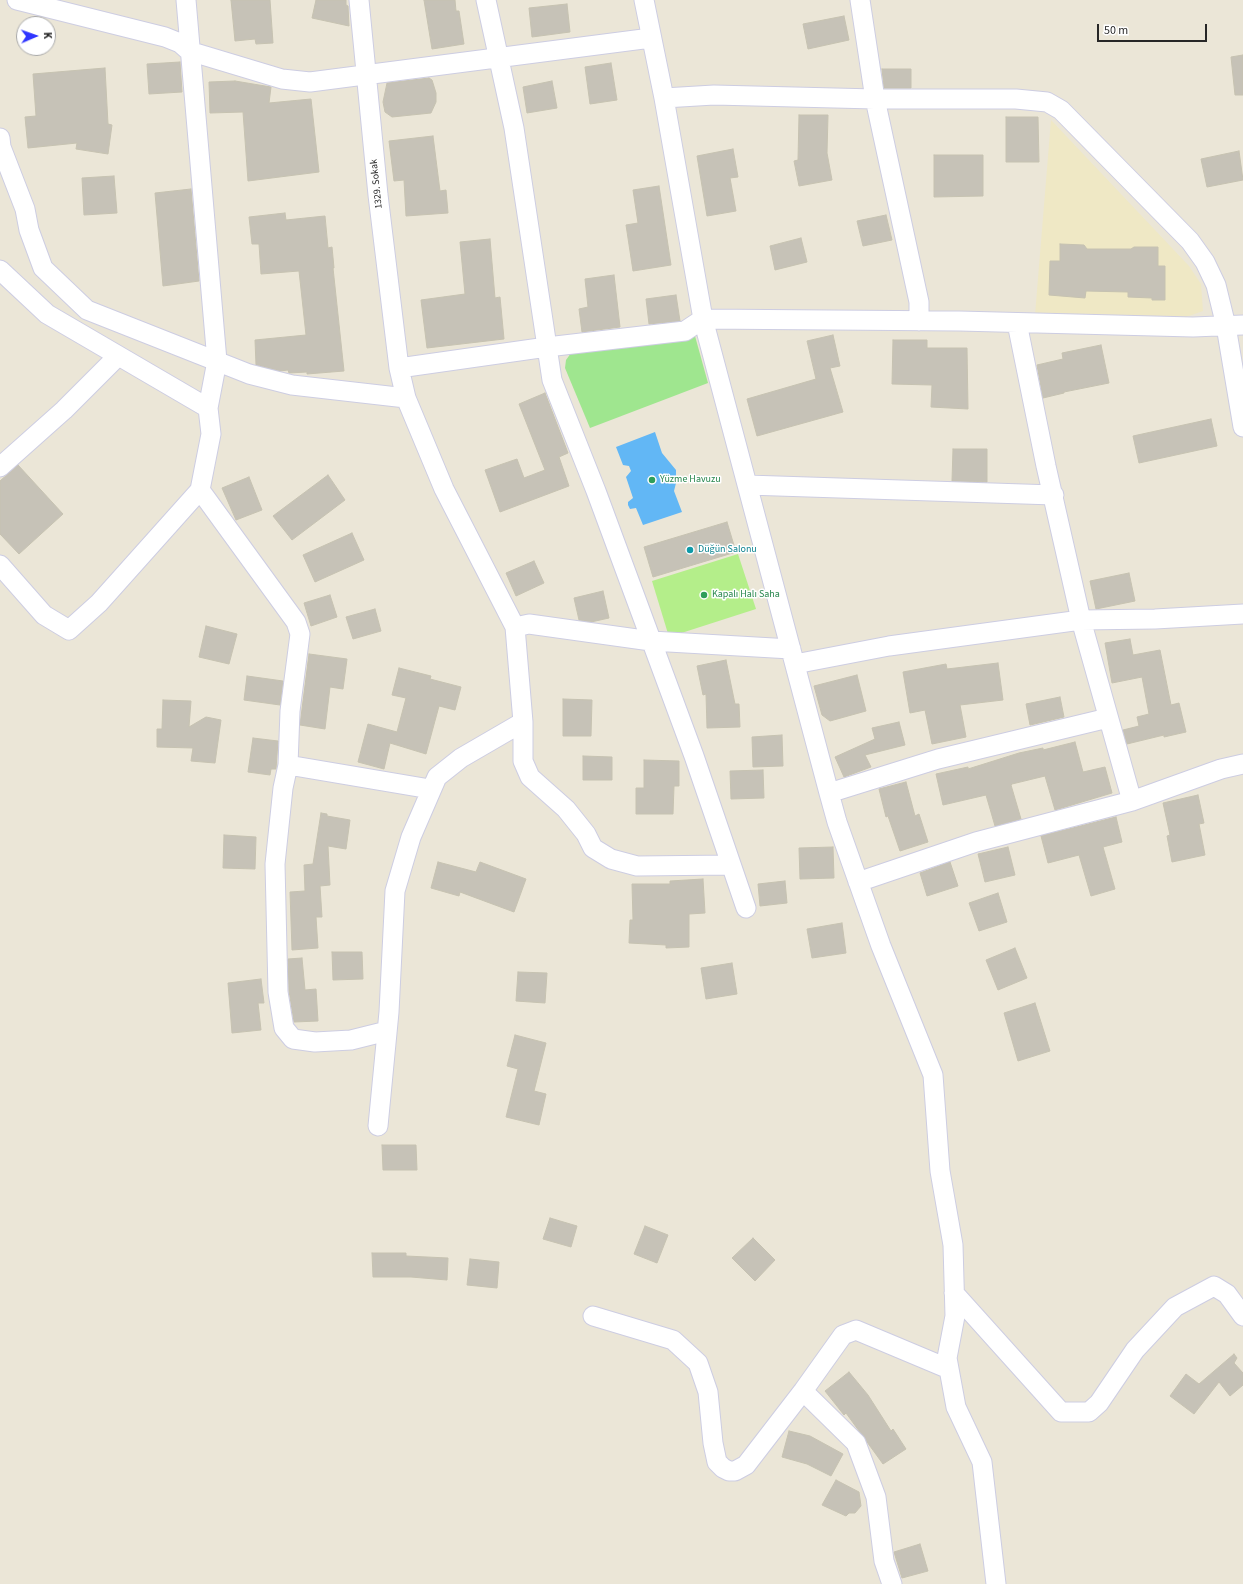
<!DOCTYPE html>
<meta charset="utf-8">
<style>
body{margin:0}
#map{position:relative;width:1243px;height:1584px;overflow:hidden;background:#ebe6d7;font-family:"Source Sans 3",sans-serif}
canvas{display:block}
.north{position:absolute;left:16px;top:16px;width:40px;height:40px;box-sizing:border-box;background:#fff;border:1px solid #a9a9a9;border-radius:50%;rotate:88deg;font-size:11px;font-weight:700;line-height:16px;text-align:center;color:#272727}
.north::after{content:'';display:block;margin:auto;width:14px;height:18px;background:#3036ff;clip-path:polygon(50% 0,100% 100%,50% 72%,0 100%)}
.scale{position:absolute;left:1097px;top:24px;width:110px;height:18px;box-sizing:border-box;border:2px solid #272727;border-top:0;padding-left:5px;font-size:12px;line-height:14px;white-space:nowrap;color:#272727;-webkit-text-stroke:3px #fff;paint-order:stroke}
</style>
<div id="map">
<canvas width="1243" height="1584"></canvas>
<div class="north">K</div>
<div class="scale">50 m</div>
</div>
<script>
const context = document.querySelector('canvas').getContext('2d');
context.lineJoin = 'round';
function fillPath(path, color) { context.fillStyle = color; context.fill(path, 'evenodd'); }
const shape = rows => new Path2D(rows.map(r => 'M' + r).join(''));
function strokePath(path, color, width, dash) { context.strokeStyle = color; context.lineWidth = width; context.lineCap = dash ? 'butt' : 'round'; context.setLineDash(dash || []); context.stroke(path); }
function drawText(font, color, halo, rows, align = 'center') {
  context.font = font + ' "Source Sans 3",sans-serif'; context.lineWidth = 3; context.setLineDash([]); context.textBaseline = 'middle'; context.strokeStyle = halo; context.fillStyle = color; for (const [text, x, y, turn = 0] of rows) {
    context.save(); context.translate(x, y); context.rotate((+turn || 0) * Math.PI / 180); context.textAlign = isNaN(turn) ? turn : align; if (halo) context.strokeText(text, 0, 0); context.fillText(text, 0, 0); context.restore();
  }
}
fillPath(shape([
 [1051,120,1189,266,1201,284,1203,311,1186,317,1035,315]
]), '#efe8c5');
fillPath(shape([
 [695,336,708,383,590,428,565,368,566,360,571,353]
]), '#9fe68f');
fillPath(shape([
 [738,554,756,609,669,637,652,581]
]), '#b4ee8a');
fillPath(shape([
 [655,432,662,453,676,470,676,483,674,491,682,512,643,525,636,508,630,509,628,505,628,502,633,498,626,477,631,471,629,466,623,465,616,447]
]), '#62b7f5');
const building = shape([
 [231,0,270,0,273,43,256,44,255,39,235,41,231,0],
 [316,0,346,0,346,5,348,6,349,26,312,18,316,0],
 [424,0,455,0,456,11,459,11,464,44,432,49,424,0],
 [567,4,570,32,532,37,529,8,567,4],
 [844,16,849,40,808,49,803,24,844,16],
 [1243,55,1243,95,1235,95,1231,57,1243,55],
 [180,62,182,92,149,94,147,64,180,62],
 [611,63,617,100,590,104,585,67,611,63],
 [105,68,108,124,112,125,108,154,76,149,77,143,28,148,25,117,36,116,33,74,105,68],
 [882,69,911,69,911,88,884,88,882,69],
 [429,78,432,80,436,93,436,102,431,113,392,117,385,112,383,102,387,83,429,78],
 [235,81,271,87,269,103,311,99,319,172,248,181,243,112,210,113,209,82,235,81],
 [552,81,557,108,527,113,523,87,552,81],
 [799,115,828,115,827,153,832,180,799,186,794,161,798,160,799,115],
 [1006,117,1038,117,1039,162,1006,162,1006,117],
 [433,136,440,191,446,190,448,213,406,216,404,180,394,181,389,141,433,136],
 [733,149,738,177,730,178,736,211,707,216,697,156,733,149],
 [1239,151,1243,180,1207,187,1201,159,1239,151],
 [934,155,983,155,983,196,934,197,934,155],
 [114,176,117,213,84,215,82,178,114,176],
 [659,186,671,265,633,271,626,225,638,223,633,190,659,186],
 [191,189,199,281,163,286,155,193,191,189],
 [285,213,286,220,325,216,328,248,332,247,334,268,333,268,344,371,307,374,307,372,289,373,288,370,280,371,256,365,255,340,306,335,299,271,261,274,259,244,252,244,249,217,285,213],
 [886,215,892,240,863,246,857,221,886,215],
 [801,238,807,262,775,270,770,246,801,238],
 [490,239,495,298,500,297,504,339,427,348,421,300,465,294,460,242,490,239],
 [1060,244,1084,245,1087,249,1131,249,1134,247,1158,247,1158,266,1165,266,1165,300,1152,300,1152,298,1128,297,1128,292,1086,291,1085,298,1049,295,1050,261,1060,261,1060,244],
 [614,275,620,327,582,332,579,309,588,307,585,279,614,275],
 [676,295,680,321,649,324,646,299,676,295],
 [833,335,840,366,830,368,843,412,757,436,747,399,816,379,807,341,833,335],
 [893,340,927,340,927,348,967,348,968,409,931,407,932,385,892,384,893,340],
 [1101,345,1109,383,1064,392,1064,393,1043,398,1037,365,1063,359,1062,353,1101,345],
 [545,393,568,453,559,457,569,486,500,512,485,470,517,459,524,478,545,470,519,404,545,393],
 [1211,419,1217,446,1139,463,1133,436,1211,419],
 [953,449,987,449,987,482,952,481,953,449],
 [18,465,63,514,19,554,0,534,0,481,18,465],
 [328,475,345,500,292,540,273,516,328,475],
 [249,477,262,510,236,520,222,488,249,477],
 [727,522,736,552,653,577,644,547,727,522],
 [352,533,364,560,315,582,303,555,352,533],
 [534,561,544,583,516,596,506,573,534,561],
 [1129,573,1135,601,1096,609,1090,581,1129,573],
 [603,591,609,618,591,622,579,620,574,598,603,591],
 [330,595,337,617,311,626,304,603,330,595],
 [375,609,381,631,353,639,346,617,375,609],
 [206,626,237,634,229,664,199,657,206,626],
 [1130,639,1133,655,1160,650,1171,705,1179,703,1186,732,1164,737,1164,735,1127,744,1123,730,1139,726,1137,717,1149,714,1142,677,1112,683,1105,643,1130,639],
 [309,654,347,659,343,689,330,687,325,729,300,725,309,654],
 [726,660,735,704,739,704,740,727,707,728,706,694,703,695,697,666,726,660],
 [998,663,1003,700,960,705,966,737,932,744,925,710,910,713,903,672,946,664,947,669,998,663],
 [399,668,431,676,430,679,461,687,455,710,439,706,426,754,390,743,384,769,358,762,368,724,397,732,406,698,392,695,399,668],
 [857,675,866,711,830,721,822,715,814,686,857,675],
 [247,676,283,681,280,705,244,700,247,676],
 [1060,697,1064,717,1030,725,1026,704,1060,697],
 [563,699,592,700,591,736,563,736,563,699],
 [163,700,191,701,189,727,206,717,221,720,215,763,191,761,193,748,157,747,157,729,162,729,163,700],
 [899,722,905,745,865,755,871,767,844,777,835,757,875,739,872,728,899,722],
 [782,735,783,766,753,767,752,737,782,735],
 [253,738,278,741,276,769,271,769,270,775,248,772,253,738],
 [1075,742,1083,772,1105,767,1112,793,1055,810,1045,776,1012,784,1011,785,1021,819,995,826,986,795,943,805,936,774,968,767,968,769,1019,753,1043,748,1043,750,1075,742],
 [583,756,612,757,612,780,583,780,583,756],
 [644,760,679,761,679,786,674,786,673,814,636,814,636,788,644,788,644,760],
 [763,770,764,798,731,799,730,771,763,770],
 [906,782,915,816,919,814,928,842,900,851,888,816,886,817,879,789,906,782],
 [1198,795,1204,823,1199,824,1205,855,1172,862,1167,836,1170,835,1163,803,1198,795],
 [321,813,327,814,327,816,350,820,346,849,328,846,330,885,320,886,322,917,316,917,318,948,292,950,290,892,305,891,304,865,313,864,321,813],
 [1116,817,1122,842,1103,847,1115,889,1091,896,1079,855,1048,863,1041,836,1116,817],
 [224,835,256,837,255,869,223,868,224,835],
 [833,847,834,878,800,879,799,848,833,847],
 [1008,847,1015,875,985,882,978,854,1008,847],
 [438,862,476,872,480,862,526,879,514,912,460,892,459,896,431,888,438,862],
 [950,862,958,886,927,896,920,873,950,862],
 [703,879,705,913,689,914,689,947,666,948,666,945,629,943,630,920,633,920,632,884,670,884,670,881,703,879],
 [785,881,787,903,760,906,758,884,785,881],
 [998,893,1007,922,979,931,969,903,998,893],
 [842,923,846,953,812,958,807,929,842,923],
 [1015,948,1027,978,998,990,986,960,1015,948],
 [332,952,362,952,363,979,333,980,332,952],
 [302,958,305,990,316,989,318,1021,294,1022,289,991,288,959,302,958],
 [732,963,737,994,706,999,701,968,732,963],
 [518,972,547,973,545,1003,516,1001,518,972],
 [261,979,264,1003,258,1003,261,1030,232,1033,228,983,261,979],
 [1035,1003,1050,1051,1018,1061,1004,1013,1035,1003],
 [515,1035,546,1043,534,1091,546,1094,539,1125,506,1117,518,1069,507,1066,515,1035],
 [382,1145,416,1145,417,1170,383,1170,382,1145],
 [550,1218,577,1226,571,1247,543,1239,550,1218],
 [645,1226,668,1235,657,1263,634,1254,645,1226],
 [753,1238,775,1260,755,1281,732,1258,753,1238],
 [372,1253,406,1253,406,1256,448,1258,447,1280,411,1277,373,1277,372,1253],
 [470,1259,499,1262,497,1288,467,1285,470,1259],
 [1234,1354,1237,1358,1234,1363,1243,1373,1243,1385,1230,1396,1219,1382,1194,1414,1170,1396,1186,1374,1199,1384,1234,1354],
 [849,1372,868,1395,891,1431,893,1429,906,1449,883,1464,846,1413,844,1415,825,1391,849,1372],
 [789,1431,810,1436,843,1454,831,1476,807,1464,782,1457,789,1431],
 [836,1480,859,1492,861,1506,855,1513,849,1513,846,1516,822,1505,836,1480],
 [920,1544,928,1571,902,1578,894,1552,920,1544]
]);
fillPath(building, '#c6c2b7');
strokePath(building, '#c6c2b1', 1);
const minor = shape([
 [17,0,165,37,180,43,189,51,282,79,310,82,651,38],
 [359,0,378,195,399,368,406,398,444,489,515,627,523,722,523,761,530,777,566,809,586,834,593,848,611,859,637,866,731,865],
 [486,0,514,128,552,380,596,491,694,756,746,908],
 [644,0,664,98,703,319,829,793,837,822,881,946,933,1075,940,1171,953,1245,955,1316,947,1358,956,1407,982,1462,996,1584],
 [860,0,875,99,919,302,919,321],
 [664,98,714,95,875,99,1016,99,1047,102,1061,110,1190,241,1205,262,1216,285,1226,326,1243,427],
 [0,138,1,147,25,209,29,230,43,268,87,310,249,374,292,385,406,398],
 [0,270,47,314,208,408],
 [1017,323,1046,466,1081,620,1132,801],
 [399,368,547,347,685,331,703,319,959,321,1193,327,1243,325],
 [0,467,64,410,118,356],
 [747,485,1054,495],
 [200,490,296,622,300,634,290,711,288,765,283,788,275,864,278,992,284,1028,293,1039,315,1042,351,1040,387,1031],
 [0,565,44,615,69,630,99,603,200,490,211,434,208,408,217,361,186,0],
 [515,627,529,624,651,641,791,649],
 [795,664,889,646,1081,620,1155,619,1243,614],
 [288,765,430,789],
 [829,793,938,759,1108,718],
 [858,882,976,842,1132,801,1221,769,1243,764],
 [378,1126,389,1012,395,891,411,837,437,777,461,758,523,722],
 [954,1293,1061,1412,1089,1412,1099,1403,1135,1350,1175,1307,1214,1286,1227,1294,1243,1316],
 [593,1316,673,1340,698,1363,708,1392,713,1443,717,1462,723,1468,729,1471,735,1471,746,1465,803,1391,843,1335,856,1330,949,1369],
 [803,1391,856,1443,876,1497,884,1561,892,1584]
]);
strokePath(minor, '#cdcde2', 21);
strokePath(minor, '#fff', 19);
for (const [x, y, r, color] of [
 [652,480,4,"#2e9e5b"],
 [690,550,4,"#0f9aa8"],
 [704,595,4,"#2e9e5b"]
]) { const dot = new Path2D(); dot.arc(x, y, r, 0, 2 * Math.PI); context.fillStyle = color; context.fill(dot); strokePath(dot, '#fff', 1.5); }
drawText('10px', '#272727', '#fff', [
 ["1329. Sokak",377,184,-96]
]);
drawText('10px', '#27864d', '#fff', [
 ["Yüzme Havuzu",660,480],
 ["Kapalı Halı Saha",712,595]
], 'left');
drawText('10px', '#0d838f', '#fff', [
 ["Düğün Salonu",698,550]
], 'left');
</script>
